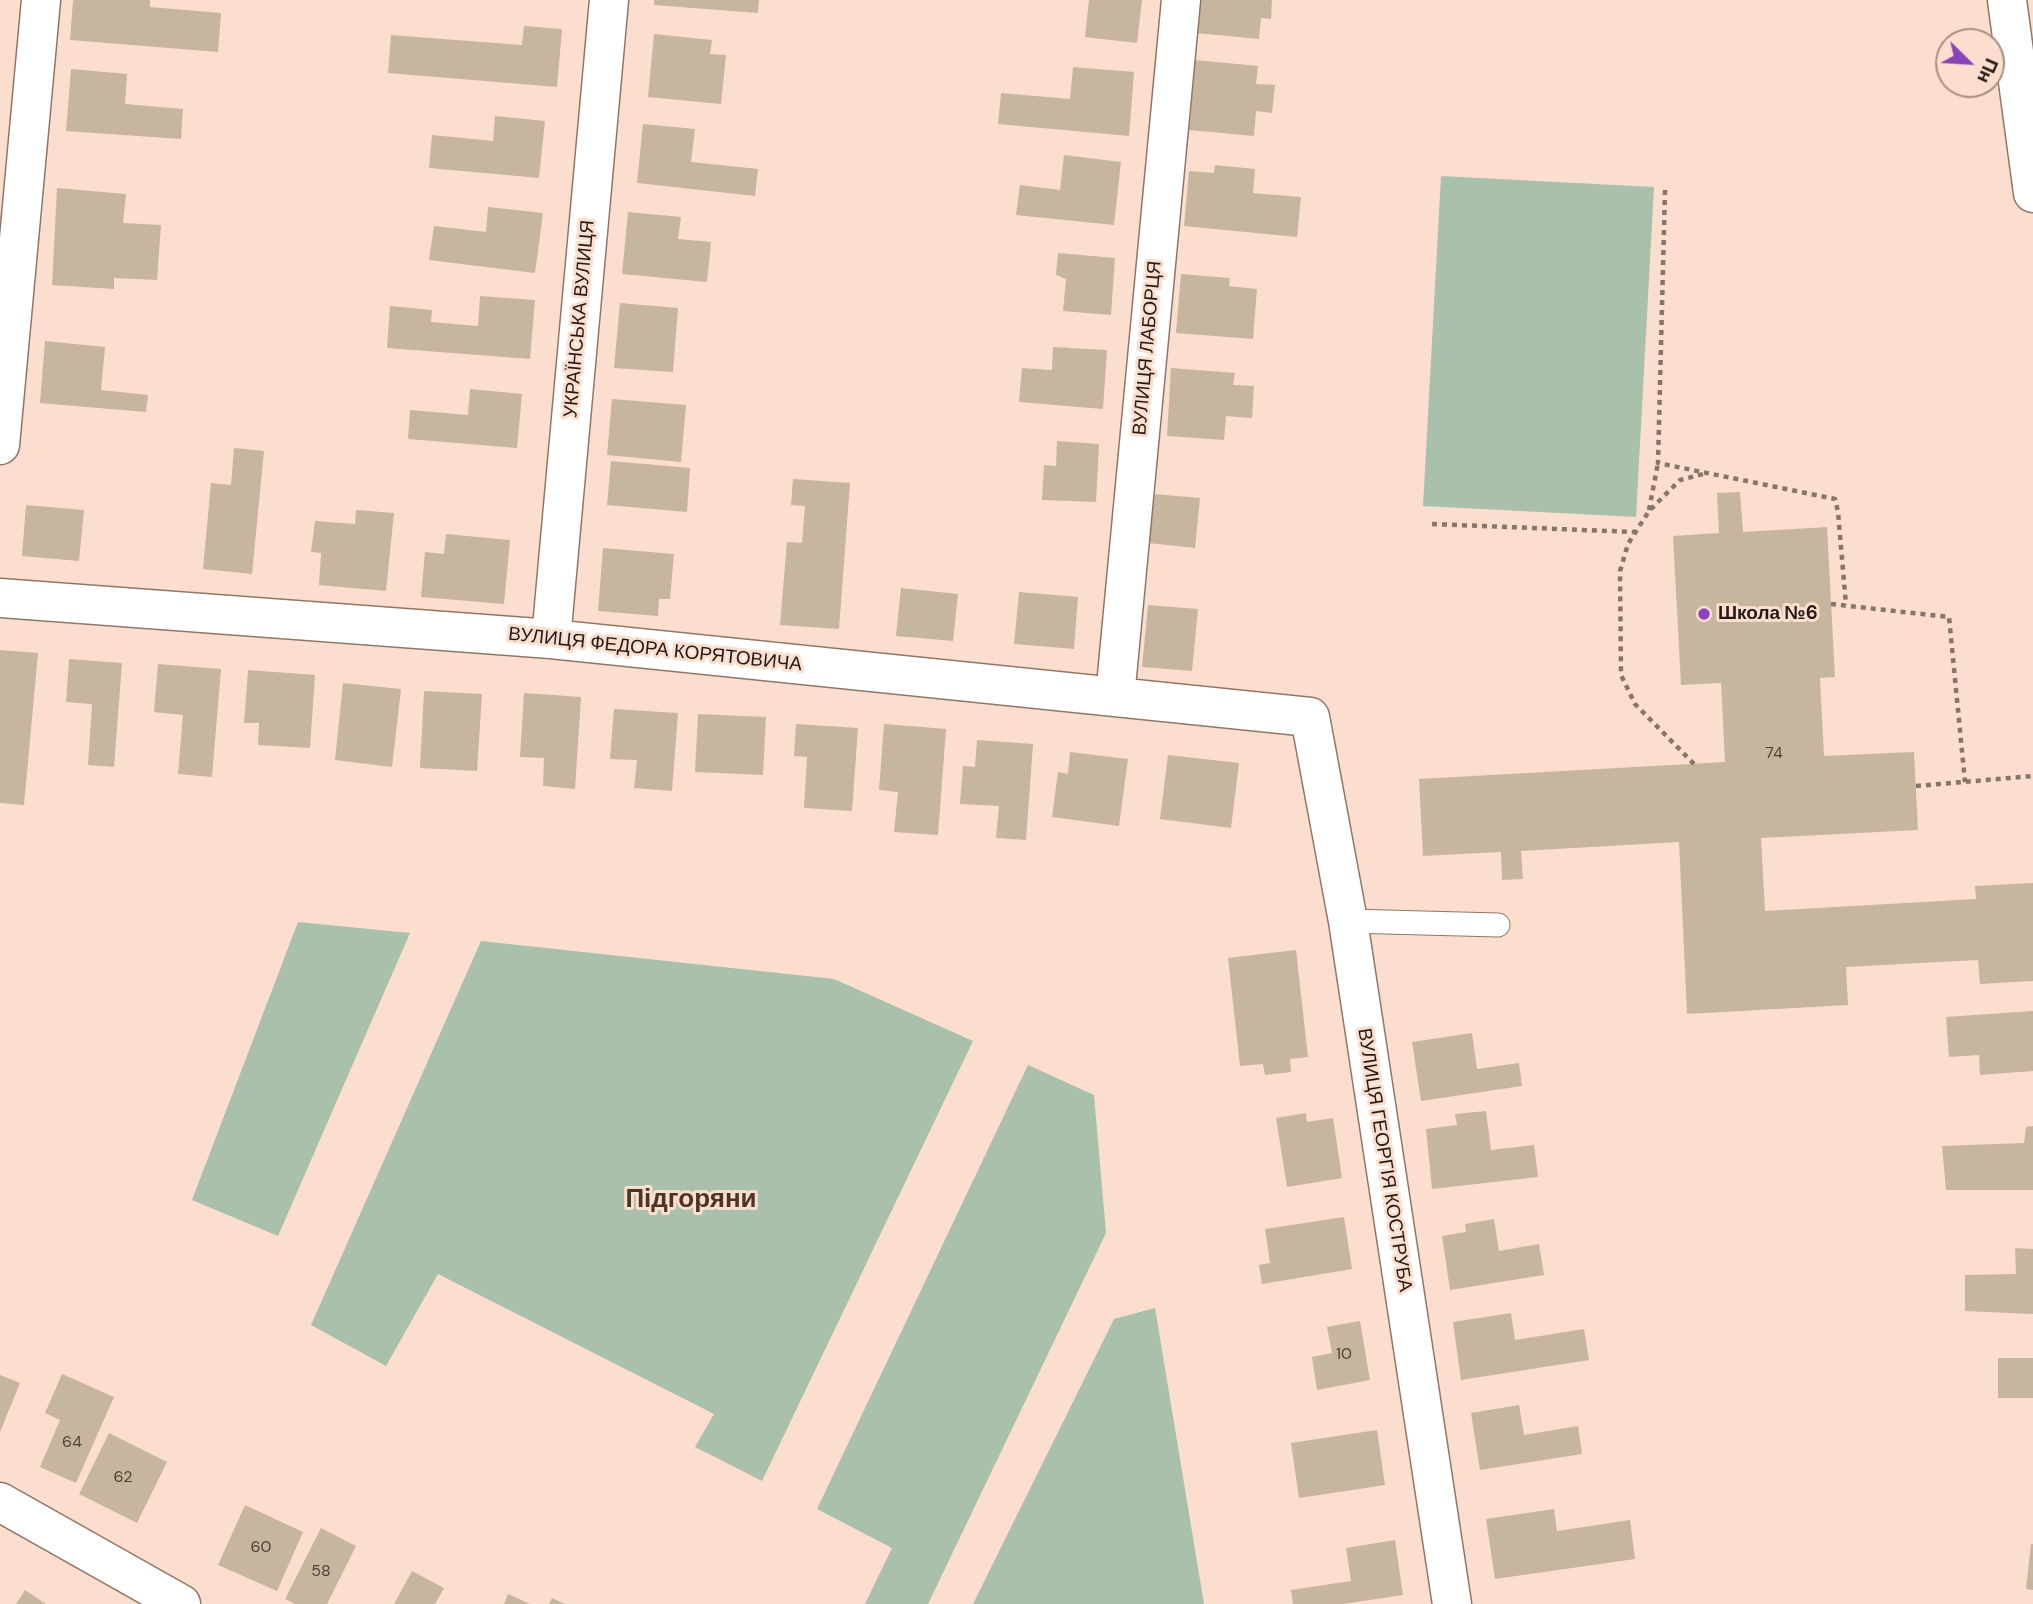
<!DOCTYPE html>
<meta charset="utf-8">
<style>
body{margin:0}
#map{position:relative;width:2033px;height:1604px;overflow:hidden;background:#fcdece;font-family:"DM Sans",sans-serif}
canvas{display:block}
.north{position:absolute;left:1935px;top:28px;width:70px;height:70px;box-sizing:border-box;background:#fcdece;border:2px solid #a69084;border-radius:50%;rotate:114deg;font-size:19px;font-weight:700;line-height:28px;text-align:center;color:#251b15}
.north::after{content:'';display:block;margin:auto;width:24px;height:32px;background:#8944b8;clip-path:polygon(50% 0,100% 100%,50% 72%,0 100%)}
</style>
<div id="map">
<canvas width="2033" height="1604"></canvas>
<div class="north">Пн</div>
</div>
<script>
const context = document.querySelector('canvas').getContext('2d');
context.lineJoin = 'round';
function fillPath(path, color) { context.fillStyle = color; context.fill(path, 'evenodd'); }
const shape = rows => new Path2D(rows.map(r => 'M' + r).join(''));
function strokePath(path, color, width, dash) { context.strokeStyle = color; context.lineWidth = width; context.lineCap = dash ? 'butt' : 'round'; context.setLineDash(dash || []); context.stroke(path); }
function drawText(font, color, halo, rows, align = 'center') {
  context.font = font + ' "DM Sans",sans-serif'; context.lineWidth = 6; context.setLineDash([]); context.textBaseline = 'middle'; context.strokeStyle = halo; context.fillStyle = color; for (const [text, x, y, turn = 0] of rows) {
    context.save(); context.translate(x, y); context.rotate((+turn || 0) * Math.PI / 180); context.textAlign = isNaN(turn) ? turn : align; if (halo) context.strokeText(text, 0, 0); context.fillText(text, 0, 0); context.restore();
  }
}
fillPath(shape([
 [1441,176,1654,187,1636,517,1423,506],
 [298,922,410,933,278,1236,192,1200],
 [481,941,834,979,973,1041,762,1481,695,1447,714,1414,438,1274,386,1366,311,1325],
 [1028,1065,1094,1095,1106,1233,928,1604,865,1604,892,1548,817,1509],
 [1155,1308,1204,1604,973,1604,1114,1319]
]), '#a8c0ac');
fillPath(shape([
 [73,0,150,0,150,7,221,13,218,52,70,40],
 [654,0,759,0,758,13,654,5],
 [1089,0,1142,0,1137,43,1085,37],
 [1199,0,1272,0,1271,19,1261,18,1259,39,1196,33],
 [524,26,562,29,557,87,388,73,391,35,522,45],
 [654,34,712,40,710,54,726,55,721,104,648,97],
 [1195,60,1258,66,1256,84,1275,85,1272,113,1256,111,1254,136,1189,130],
 [1073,67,1134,72,1129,136,998,124,1001,93,1070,99],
 [71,69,127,74,125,104,183,109,181,139,66,131],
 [495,116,545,121,539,178,429,168,432,135,493,141],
 [643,124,695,129,691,162,758,169,755,196,637,183],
 [1064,155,1121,162,1114,225,1016,215,1020,185,1060,190],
 [1215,165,1255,169,1253,193,1301,197,1297,237,1184,226,1189,171,1214,173],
 [57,188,126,194,123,223,161,225,157,280,114,278,114,289,52,285],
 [488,207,543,213,535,273,429,260,434,226,486,232],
 [628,212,681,217,678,239,711,242,707,282,622,274],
 [1058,253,1115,258,1111,315,1063,311,1066,279,1056,275],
 [1181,274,1230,278,1229,286,1257,289,1253,339,1176,333],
 [480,296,535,300,530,359,387,348,390,306,432,310,431,322,478,326],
 [620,303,678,308,673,372,614,368],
 [45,341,105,347,101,390,148,395,146,412,40,403],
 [1053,347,1107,350,1103,409,1019,402,1022,368,1052,370],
 [1171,368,1235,373,1233,385,1254,386,1252,418,1226,416,1224,440,1167,436],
 [470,389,522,394,517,448,408,439,410,410,468,415],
 [612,399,686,405,681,462,607,455],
 [1057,441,1099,444,1096,502,1042,500,1044,465,1056,466],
 [234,448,264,451,252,574,203,569,211,483,231,485],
 [611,461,690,468,687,512,607,505],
 [793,479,850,483,839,629,780,625,787,542,802,543,805,506,791,505],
 [1740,492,1743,532,1827,527,1835,677,1820,678,1824,756,1914,752,1918,830,1761,838,1765,911,1976,899,1975,886,2033,883,2033,981,1980,984,1978,960,1846,967,1848,1005,1687,1014,1679,842,1521,851,1523,879,1502,880,1501,852,1423,856,1419,779,1725,762,1721,683,1681,685,1673,536,1719,533,1717,493],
 [1153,494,1200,498,1195,548,1148,543],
 [26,505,84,510,79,561,22,556],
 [356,510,394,513,386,591,319,585,321,553,311,552,315,521,355,524],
 [446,534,510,540,504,604,421,597,425,552,444,554],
 [603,548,674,554,670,599,659,599,658,616,598,611],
 [901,588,958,594,953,641,896,636],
 [1019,592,1078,597,1074,649,1014,644],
 [1148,605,1198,609,1192,671,1142,667],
 [0,650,38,653,24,805,0,803],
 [69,659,122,663,114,767,88,765,92,704,66,702],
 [158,664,221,669,212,777,178,774,183,715,154,712],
 [248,670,315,675,310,748,258,745,259,723,244,723],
 [343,683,401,689,392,767,335,760],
 [424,691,482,694,477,771,420,768],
 [524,693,581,697,575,789,543,786,544,758,520,757],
 [614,709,678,713,672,791,634,788,637,760,610,759],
 [698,714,766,717,763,775,695,772],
 [796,724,858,728,852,811,804,808,807,757,794,756],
 [884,724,946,729,938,835,894,832,898,792,879,790],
 [977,740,1033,744,1026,840,996,838,999,806,960,804,963,766,975,767],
 [1070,752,1128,759,1119,826,1052,817,1058,772,1068,774],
 [1168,755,1239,763,1231,828,1160,819],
 [1296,950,1308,1057,1290,1059,1291,1072,1265,1075,1263,1064,1240,1066,1228,958],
 [2033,1011,2033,1071,1980,1075,1979,1055,1949,1057,1946,1017],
 [1472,1033,1477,1069,1519,1063,1522,1086,1421,1101,1412,1042],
 [1486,1111,1491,1150,1534,1145,1538,1177,1432,1189,1426,1129,1457,1125,1455,1114],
 [1306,1113,1307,1122,1333,1118,1342,1178,1287,1187,1276,1118],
 [2033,1126,2033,1190,1946,1190,1942,1146,2024,1143,2026,1127],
 [1344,1217,1352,1269,1262,1284,1259,1265,1270,1263,1265,1229],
 [1494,1219,1499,1251,1539,1244,1544,1275,1450,1290,1442,1236,1466,1232,1465,1224],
 [2015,1248,2033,1249,2033,1314,1965,1311,1965,1275,2016,1274],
 [1511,1313,1515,1340,1584,1329,1589,1360,1461,1380,1453,1322],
 [1360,1321,1370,1380,1317,1390,1312,1357,1332,1353,1327,1327],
 [1998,1358,2033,1358,2033,1398,1998,1398],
 [62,1374,114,1397,76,1483,40,1467,60,1420,45,1413],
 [0,1375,20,1383,0,1432],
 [1519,1405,1524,1435,1578,1426,1582,1454,1480,1470,1471,1413],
 [1377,1430,1385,1485,1299,1498,1291,1443],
 [109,1433,167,1462,137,1523,79,1494],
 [245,1505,303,1532,277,1591,218,1565],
 [1554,1509,1557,1531,1630,1520,1635,1559,1495,1579,1486,1519],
 [321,1528,356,1546,327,1604,295,1604,285,1599],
 [1395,1540,1403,1595,1343,1604,1293,1604,1291,1590,1351,1581,1346,1548],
 [2031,1544,2033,1544,2033,1590,2026,1589],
 [412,1571,444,1588,435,1604,394,1604],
 [25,1590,46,1604,16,1604],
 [508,1594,530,1604,504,1604],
 [552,1598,565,1604,549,1604]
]), '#c6b69d');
const lane = shape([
 [1348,921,1498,925]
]);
const street = shape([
 [0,445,41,0],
 [0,598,551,639,1310,717,1348,921,1452,1604],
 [551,639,609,0],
 [1115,697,1181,0]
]);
const secondary = shape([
 [2007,0,2033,193],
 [0,1502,181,1604]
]);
strokePath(lane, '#917668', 25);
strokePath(street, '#917668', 41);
strokePath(secondary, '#917668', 41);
strokePath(shape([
 [1665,190,1658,463,1835,499,1838,512,1846,605],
 [1649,510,1658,463],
 [1432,524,1634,532],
 [1831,604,1949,617,1965,782],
 [1694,764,1635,704,1621,675,1620,571,1628,544,1649,511,1680,480,1707,473],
 [1916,786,2033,776]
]), '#87746a', 4.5, [5, 5]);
strokePath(lane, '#fff', 23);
strokePath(street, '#fff', 38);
strokePath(secondary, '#fff', 38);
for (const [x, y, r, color] of [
 [1704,614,7,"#8944b8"]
]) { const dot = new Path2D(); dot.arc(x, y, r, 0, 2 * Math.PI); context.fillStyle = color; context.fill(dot); strokePath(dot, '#fcdece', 2.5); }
drawText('16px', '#4d4237', null, [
 ["74",1774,754],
 ["10",1344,1355],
 ["64",72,1443],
 ["62",123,1478],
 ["60",261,1548],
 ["58",321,1572]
]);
drawText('19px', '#251b15', '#fcdece', [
 ["УКРАЇНСЬКА ВУЛИЦЯ",580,319,-85],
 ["ВУЛИЦЯ ЛАБОРЦЯ",1148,348,-85],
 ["ВУЛИЦЯ ФЕДОРА КОРЯТОВИЧА",655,650,6],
 ["ВУЛИЦЯ ГЕОРГІЯ КОСТРУБА",1384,1160,81]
]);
drawText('bold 19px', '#251b15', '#fcdece', [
 ["Школа №6",1718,614]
], 'left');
drawText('bold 26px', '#4b3428', '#fcdece', [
 ["Підгоряни",691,1200]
]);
</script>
